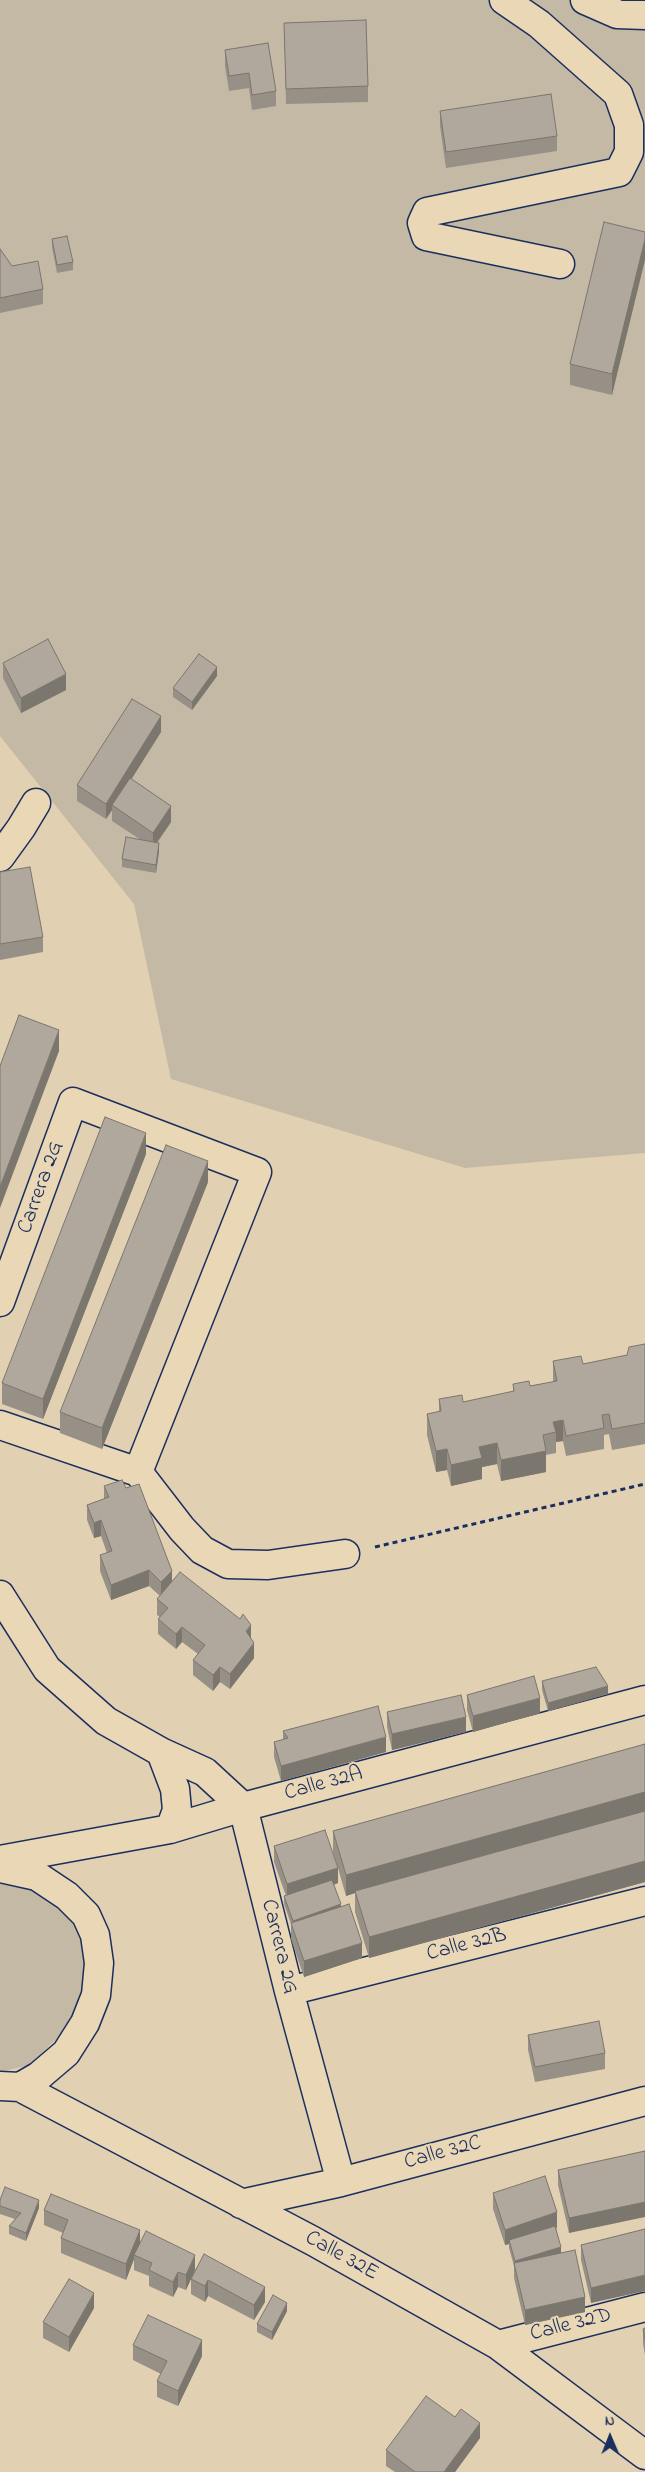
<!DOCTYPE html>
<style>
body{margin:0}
#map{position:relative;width:645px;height:2472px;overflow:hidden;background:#e2d0b2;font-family:"Indie Flower",sans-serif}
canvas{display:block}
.north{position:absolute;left:585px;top:2412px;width:50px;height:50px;-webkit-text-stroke:4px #ead7b5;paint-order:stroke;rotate:359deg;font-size:14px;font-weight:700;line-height:20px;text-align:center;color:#1b2f5e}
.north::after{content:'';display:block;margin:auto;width:18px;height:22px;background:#1b2f5e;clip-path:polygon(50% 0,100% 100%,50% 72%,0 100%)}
</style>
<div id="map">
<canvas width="645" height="2472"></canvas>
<div class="north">N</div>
</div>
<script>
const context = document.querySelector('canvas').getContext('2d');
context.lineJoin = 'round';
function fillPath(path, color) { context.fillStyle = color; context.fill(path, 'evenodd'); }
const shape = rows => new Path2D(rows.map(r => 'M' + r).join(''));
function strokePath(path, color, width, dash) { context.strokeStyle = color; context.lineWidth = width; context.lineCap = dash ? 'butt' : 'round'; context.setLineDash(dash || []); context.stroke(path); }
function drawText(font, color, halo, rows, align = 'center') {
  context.font = font + ' "Indie Flower",sans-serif'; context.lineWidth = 4; context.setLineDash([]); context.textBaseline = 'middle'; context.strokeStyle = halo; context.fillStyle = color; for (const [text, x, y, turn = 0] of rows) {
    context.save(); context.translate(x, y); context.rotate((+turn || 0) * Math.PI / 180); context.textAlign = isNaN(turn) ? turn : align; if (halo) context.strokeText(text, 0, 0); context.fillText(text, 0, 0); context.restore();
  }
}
fillPath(shape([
 [0,0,645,0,645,1153,465,1168,171,1079,134,904,0,736],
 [4,1882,46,1893,79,1916,89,1952,87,1989,71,2024,30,2065,0,2072,0,1883]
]), '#c4b9a5');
const street = shape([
 [504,0,539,24,618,94,629,125,629,152,619,172,427,212,422,223,426,236,560,264],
 [585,0,617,14,645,15],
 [0,857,21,828,36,803],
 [0,1302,73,1102,257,1172,138,1472],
 [0,1425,138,1472,182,1529,202,1550,228,1564,268,1565,345,1554],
 [0,1595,47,1669,106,1721,161,1752,205,1772,243,1807,289,1991,341,2182],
 [161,1752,175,1789,177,1810,170,1829],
 [0,1860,170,1829,243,1807,645,1700],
 [0,1868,37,1876,67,1896,86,1915,95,1935,99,1963,96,1995,85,2023,66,2053,39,2076,20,2087],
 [289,1991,645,1901],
 [0,2086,20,2087,313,2241,498,2345,645,2455],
 [241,2204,341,2182,645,2101],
 [498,2345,645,2307]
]);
strokePath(street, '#1b2f5e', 31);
strokePath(shape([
 [375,1547,645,1484]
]), '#1b2f5e', 3, [5, 4]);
strokePath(street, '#ead7b5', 28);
fillPath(shape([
 [284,23,368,86,368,102,286,104],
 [225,50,276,91,276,106,252,110,249,88,229,91,225,66],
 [440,111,557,136,557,151,446,168,440,126],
 [645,232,612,395,570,385,570,364],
 [52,239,73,262,73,270,57,273,52,247],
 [0,249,12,266,43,289,43,304,0,313],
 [3,663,66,690,21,713,3,678],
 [217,676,192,710,173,697,173,688],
 [161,732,131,779,171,822,157,843,159,851,156,873,122,867,122,859,141,840,112,821,112,810,106,819,77,801,77,785],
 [0,872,43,937,43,952,0,960],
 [146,1154,43,1419,2,1404,2,1383],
 [208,1182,102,1449,60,1433,60,1412],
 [645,1344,645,1444,612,1450,609,1434,604,1435,604,1449,566,1456,563,1441,556,1442,556,1453,546,1455,546,1472,501,1481,497,1464,482,1467,482,1479,451,1486,447,1470,436,1472,427,1435,427,1414,439,1412,439,1399,463,1402,513,1392,513,1384,530,1386,553,1382,553,1361,583,1364,627,1355],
 [104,1486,126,1488,172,1582,251,1638,254,1658,230,1689,220,1682,213,1691,193,1675,193,1660,198,1654,182,1642,176,1649,158,1634,158,1619,160,1617,157,1615,157,1599,160,1596,149,1586,111,1600,100,1571,100,1555,107,1553,101,1536,94,1538,87,1520,87,1505,104,1499],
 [542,1681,608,1694,548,1711,542,1690],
 [467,1695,540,1713,473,1732,467,1710],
 [387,1712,466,1732,392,1750,387,1727],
 [283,1731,386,1752,281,1781,274,1757,274,1742,283,1740],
 [645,1744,645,1882,369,1958,355,1912,355,1893,346,1896,338,1868,338,1883,334,1885,341,1907,362,1958,304,1977,291,1939,291,1924,284,1904,284,1896,286,1896,274,1862,274,1846,337,1865,333,1852,333,1831],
 [528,2035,605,2053,605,2069,535,2082,528,2050],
 [645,2151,569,2233,558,2185,558,2170],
 [493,2193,557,2228,556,2228,561,2253,585,2312,525,2325,514,2278,514,2266,509,2248,509,2244,505,2245,493,2209],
 [0,2200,39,2208,26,2241,9,2234,9,2226,15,2219,0,2214],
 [44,2210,140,2243,195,2270,191,2279,204,2254,265,2302,254,2320,208,2296,205,2302,191,2294,191,2279,186,2290,178,2287,173,2297,149,2286,149,2276,134,2270,134,2259,126,2280,61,2253,61,2238,63,2233,44,2225],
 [645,2229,591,2303,581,2260,581,2245],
 [94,2308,69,2352,43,2338,43,2322],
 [287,2311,272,2340,257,2332,257,2324],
 [645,2328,645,2355,643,2344,643,2329],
 [133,2345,202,2356,178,2406,157,2397,157,2381,161,2374,133,2360],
 [480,2438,455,2472,395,2472,386,2466,386,2450]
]), '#979087');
fillPath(shape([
 [645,239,645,260,612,395,612,374],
 [217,667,217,676,192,710,192,702],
 [66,674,66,690,21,713,21,698],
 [161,716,161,732,114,807,112,805,112,810,106,819,106,804],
 [171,806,171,822,153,848,153,833],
 [159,843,159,851,156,873,156,865],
 [59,1030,59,1051,0,1208,0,1187],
 [146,1133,146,1154,43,1419,43,1399],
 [208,1161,208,1182,102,1449,102,1428],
 [563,1420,563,1441,556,1442,556,1432,553,1422],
 [497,1443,497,1464,482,1467,482,1479,451,1486,451,1465,479,1447],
 [447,1449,447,1470,436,1472,436,1451],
 [546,1451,546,1472,501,1481,501,1460],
 [101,1520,101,1536,94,1538,94,1523],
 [149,1570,149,1586,111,1600,111,1585],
 [172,1571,172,1587,161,1597,161,1582],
 [251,1625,251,1641,246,1631],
 [182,1627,182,1642,176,1649,176,1634],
 [254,1643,254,1658,230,1689,230,1674],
 [220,1667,220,1682,213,1691,213,1675],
 [608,1686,608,1694,548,1711,548,1703],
 [540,1698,540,1713,473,1732,473,1716],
 [466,1717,466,1732,392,1750,392,1734],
 [386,1737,386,1752,281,1781,281,1766],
 [645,1792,645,1812,355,1891,355,1893,346,1896,346,1875],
 [645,1861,645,1882,369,1958,369,1937],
 [338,1868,338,1883,287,1900,287,1884],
 [341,1904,341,1912,293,1929,293,1921],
 [362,1943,362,1958,304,1977,304,1961],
 [39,2200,39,2208,26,2241,26,2233],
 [645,2202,645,2217,569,2233,569,2218],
 [557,2212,557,2228,510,2243,509,2240,509,2244,505,2245,505,2230],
 [140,2230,140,2246,134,2255,134,2259,126,2280,126,2264],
 [561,2247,561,2255,515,2269,515,2261],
 [195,2255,195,2270,186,2290,186,2275],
 [178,2272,178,2287,173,2297,173,2282],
 [645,2275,645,2291,591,2303,591,2288],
 [208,2280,208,2296,205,2302,205,2286],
 [265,2287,265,2302,254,2320,254,2305],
 [94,2293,94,2308,69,2352,69,2337],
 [585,2297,585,2312,525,2325,525,2310],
 [287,2303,287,2311,272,2340,272,2332],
 [202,2340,202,2356,178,2406,178,2391],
 [480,2423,480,2438,455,2472,444,2472]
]), '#7b766e');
const building = shape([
 [366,20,368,86,286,89,284,23,366,20],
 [268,43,276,91,252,95,249,73,229,76,225,50,268,43],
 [551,94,557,136,446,152,440,111,551,94],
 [604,222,645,232,645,239,612,374,570,364,604,222],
 [67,236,73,262,57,265,52,239,67,236],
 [0,249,12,266,38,261,43,289,0,298,0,249],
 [48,639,66,674,21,698,3,663,48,639],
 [199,654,217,667,192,702,173,688,199,654],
 [132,699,161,716,106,804,77,785,132,699],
 [130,778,171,806,153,833,112,805,130,778],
 [126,837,159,843,156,865,122,859,126,837],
 [30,867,43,937,0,944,0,872,30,867],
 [19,1015,59,1030,0,1187,0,1066,19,1015],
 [105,1117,146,1133,43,1399,2,1383,105,1117],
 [166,1145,208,1161,102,1428,60,1412,166,1145],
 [645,1344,645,1423,612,1429,609,1414,602,1415,604,1428,566,1436,563,1420,553,1422,556,1432,543,1435,546,1451,501,1460,497,1443,479,1447,482,1458,451,1465,447,1449,436,1451,427,1414,441,1411,439,1399,462,1395,463,1402,514,1391,513,1384,529,1381,530,1386,557,1381,553,1361,581,1356,583,1364,627,1355,629,1347,645,1344],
 [122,1480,126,1488,139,1484,172,1571,161,1582,149,1570,111,1585,100,1555,112,1551,101,1520,94,1523,87,1505,109,1497,104,1486,122,1480],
 [180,1572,240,1619,243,1614,251,1625,246,1631,254,1643,230,1674,220,1667,213,1675,193,1660,205,1645,182,1627,176,1634,158,1619,168,1608,157,1599,180,1572],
 [596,1667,608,1686,548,1703,542,1681,596,1667],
 [534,1676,540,1698,473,1716,467,1695,534,1676],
 [461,1695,466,1717,392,1734,387,1712,461,1695],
 [378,1706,386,1737,281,1766,274,1742,288,1738,283,1731,378,1706],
 [645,1744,645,1792,346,1875,333,1831,645,1744],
 [645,1811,645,1861,369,1937,355,1891,645,1811],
 [325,1830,338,1868,287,1884,274,1846,325,1830],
 [332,1880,341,1904,293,1921,284,1896,332,1880],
 [349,1904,362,1943,304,1961,291,1923,349,1904],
 [599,2021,605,2053,535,2067,528,2035,599,2021],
 [645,2151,645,2202,569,2218,558,2170,645,2151],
 [545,2176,557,2212,505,2230,493,2193,545,2176],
 [5,2187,39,2200,26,2233,9,2226,21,2213,0,2206,0,2200,5,2187],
 [51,2194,140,2230,126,2264,61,2238,68,2220,44,2210,51,2194],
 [555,2226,561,2247,515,2261,509,2240,555,2226],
 [645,2229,645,2275,591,2288,581,2245,645,2229],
 [146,2231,195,2255,186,2275,178,2272,173,2282,149,2270,152,2263,134,2255,146,2231],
 [575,2250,585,2297,525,2310,514,2263,575,2250],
 [204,2254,265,2287,254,2305,208,2280,205,2286,191,2279,204,2254],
 [69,2279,94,2293,69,2337,43,2322,69,2279],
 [273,2295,287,2303,272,2332,257,2324,273,2295],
 [148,2315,202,2340,178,2391,157,2381,167,2361,133,2345,148,2315],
 [645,2328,645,2340,643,2329,645,2328],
 [426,2396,455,2417,461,2409,480,2423,444,2472,415,2472,386,2450,426,2396]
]);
fillPath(building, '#b0a89d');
strokePath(building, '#7b766e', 1);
drawText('22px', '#1b2f5e', '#ead7b5', [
 ["Carrera 2G",42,1188,-70],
 ["Calle 32A",324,1785,-15],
 ["Calle 32B",467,1946,-14],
 ["Carrera 2G",278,1947,76],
 ["Calle 32C",443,2154,-15],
 ["Calle 32E",341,2257,29],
 ["Calle 32D",571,2326,-14]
]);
</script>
